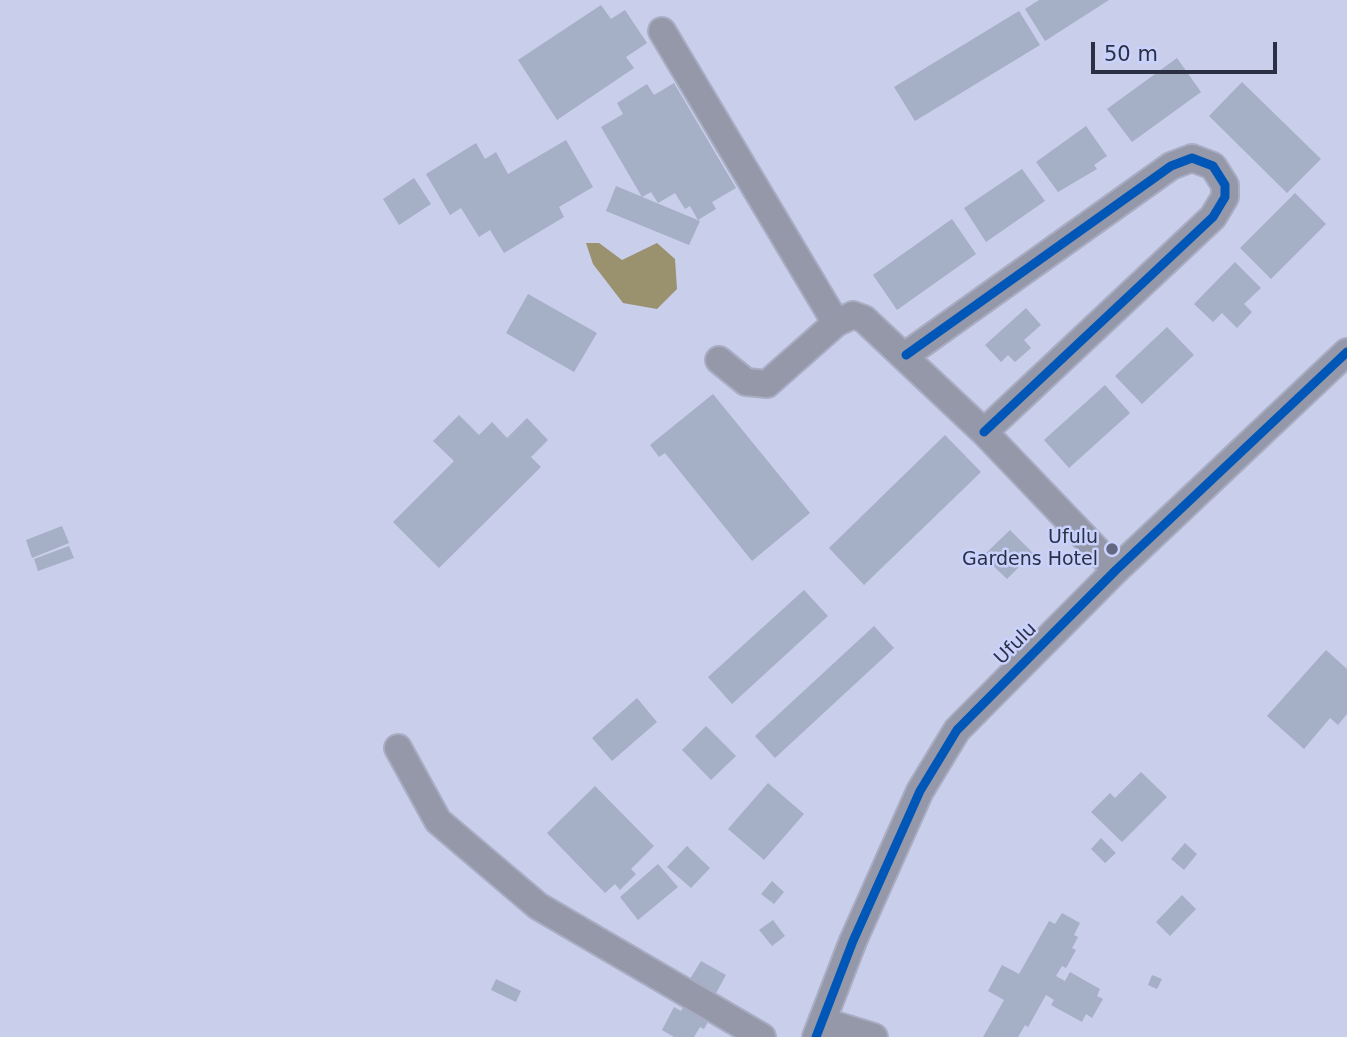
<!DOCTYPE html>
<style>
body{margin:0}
#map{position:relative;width:1347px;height:1037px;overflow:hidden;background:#c9ceeb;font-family:"DejaVu Sans",sans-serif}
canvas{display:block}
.scale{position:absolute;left:1091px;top:42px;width:186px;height:32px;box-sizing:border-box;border:4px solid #2c3045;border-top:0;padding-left:9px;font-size:21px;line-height:24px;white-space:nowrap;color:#2c3045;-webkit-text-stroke:5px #c9d2fd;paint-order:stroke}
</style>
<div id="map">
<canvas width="1347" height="1037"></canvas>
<div class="scale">50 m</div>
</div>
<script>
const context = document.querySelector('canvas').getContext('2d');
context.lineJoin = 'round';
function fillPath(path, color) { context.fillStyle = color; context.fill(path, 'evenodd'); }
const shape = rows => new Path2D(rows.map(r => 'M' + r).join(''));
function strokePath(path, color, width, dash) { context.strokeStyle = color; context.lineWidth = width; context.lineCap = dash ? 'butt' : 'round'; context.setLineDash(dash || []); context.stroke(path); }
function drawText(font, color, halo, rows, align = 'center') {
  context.font = font + ' "DejaVu Sans",sans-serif'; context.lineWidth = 5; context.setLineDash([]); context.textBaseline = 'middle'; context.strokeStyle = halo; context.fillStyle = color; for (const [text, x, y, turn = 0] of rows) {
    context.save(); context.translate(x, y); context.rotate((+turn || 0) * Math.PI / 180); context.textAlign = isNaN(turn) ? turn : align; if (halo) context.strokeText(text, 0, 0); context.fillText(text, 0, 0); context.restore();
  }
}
fillPath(shape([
 [586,243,599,243,622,260,657,243,675,259,677,289,657,309,623,303,593,264]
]), '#9a916e');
fillPath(shape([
 [1039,0,1109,0,1045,41,1025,9],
 [601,5,611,19,625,10,647,43,626,57,634,68,557,120,518,60],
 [1019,11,1040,45,915,121,894,87],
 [1177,58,1201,92,1132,142,1107,109],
 [1242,82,1321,159,1287,193,1209,116],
 [674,83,736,188,712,202,716,209,698,220,690,206,685,209,675,193,658,203,651,192,642,197,601,127,623,114,617,103,647,84,654,95],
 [1086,126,1107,156,1094,165,1097,169,1058,192,1036,162],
 [566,140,593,187,559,207,564,217,504,253,490,230,479,237,461,208,450,215,426,174,476,143,485,159,496,152,508,174],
 [1022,169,1045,201,986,242,964,208],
 [414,178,431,204,399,225,383,199],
 [616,186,700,221,689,245,606,211],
 [1295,193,1326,224,1271,279,1240,248],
 [952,219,976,254,897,310,873,275],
 [1235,262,1261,288,1244,304,1252,312,1237,328,1222,313,1213,322,1194,304],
 [528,294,597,333,574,372,506,333],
 [1026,308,1041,325,1024,340,1031,348,1015,362,1008,355,1001,362,985,345],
 [1167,327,1194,355,1142,404,1115,376],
 [1105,385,1130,413,1069,468,1044,440],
 [713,394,810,513,752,561,665,453,659,457,650,445],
 [459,415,479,435,492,422,507,438,527,418,548,440,531,457,541,467,439,568,393,522,454,461,433,441],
 [945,435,981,472,864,585,829,548],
 [62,526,69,543,32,558,26,540],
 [1010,530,1033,553,1007,579,983,556],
 [69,546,74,558,38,571,34,559],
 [804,590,828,616,732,704,708,677],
 [874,626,894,648,775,758,755,736],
 [1326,650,1347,669,1347,714,1338,725,1330,718,1304,749,1267,716],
 [637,698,657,722,612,761,592,738],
 [706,726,736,756,711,780,682,750],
 [1141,772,1167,797,1122,842,1091,812,1110,793,1115,798],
 [768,783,804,814,764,860,728,829],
 [595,786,654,846,631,869,636,874,620,890,615,884,605,893,547,833],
 [1101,838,1116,853,1105,863,1091,849],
 [1185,843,1197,854,1184,870,1171,859],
 [687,846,710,868,691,888,667,867],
 [658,864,678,887,638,920,620,897],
 [772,881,784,892,774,904,761,894],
 [1182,895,1196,909,1170,936,1156,922],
 [1062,913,1080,923,1074,935,1078,937,1072,948,1076,950,1066,968,1062,966,1056,976,1065,981,1070,972,1100,989,1097,996,1103,999,1092,1018,1086,1014,1082,1022,1051,1005,1054,1000,1046,995,1028,1027,1025,1025,1018,1037,983,1037,1004,1000,988,991,1002,965,1019,974,1049,921,1055,924],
 [773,920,785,936,772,946,759,930],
 [701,961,726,975,715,995,721,999,704,1029,700,1027,694,1037,674,1037,662,1030,674,1007,681,1011,696,983,690,979],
 [1152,975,1162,979,1157,989,1148,985],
 [496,979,521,991,516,1002,491,990]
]), '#a5afc5');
const minor = shape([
 [662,31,836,323],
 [906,355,1171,166,1192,158,1213,166,1225,185,1225,197,1213,217,984,432],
 [719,360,746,382,767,384,836,323,853,315,864,319,984,432,1116,570],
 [398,748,438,821,538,906,762,1037],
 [822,1021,874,1037],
 [816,1037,853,941,920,791,957,730,1116,570,1347,352]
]);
strokePath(minor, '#a9adc4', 30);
strokePath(minor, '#9498a9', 26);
strokePath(shape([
 [906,355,1171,166,1192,158,1213,166,1225,185,1225,197,1213,217,984,432],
 [816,1037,853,941,920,791,957,730,1116,570,1347,352]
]), '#0057b8', 9);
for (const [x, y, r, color] of [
 [1112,549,7,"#63677f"]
]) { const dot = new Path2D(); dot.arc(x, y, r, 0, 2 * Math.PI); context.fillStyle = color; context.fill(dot); strokePath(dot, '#c9d2fd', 2.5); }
drawText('19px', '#2c3045', '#c9d2fd', [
 ["Ufulu",1098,538],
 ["Gardens Hotel",1098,560]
], 'right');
drawText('19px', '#2c3045', '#c9d2fd', [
 ["Ufulu",1016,644,-45]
]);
</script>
